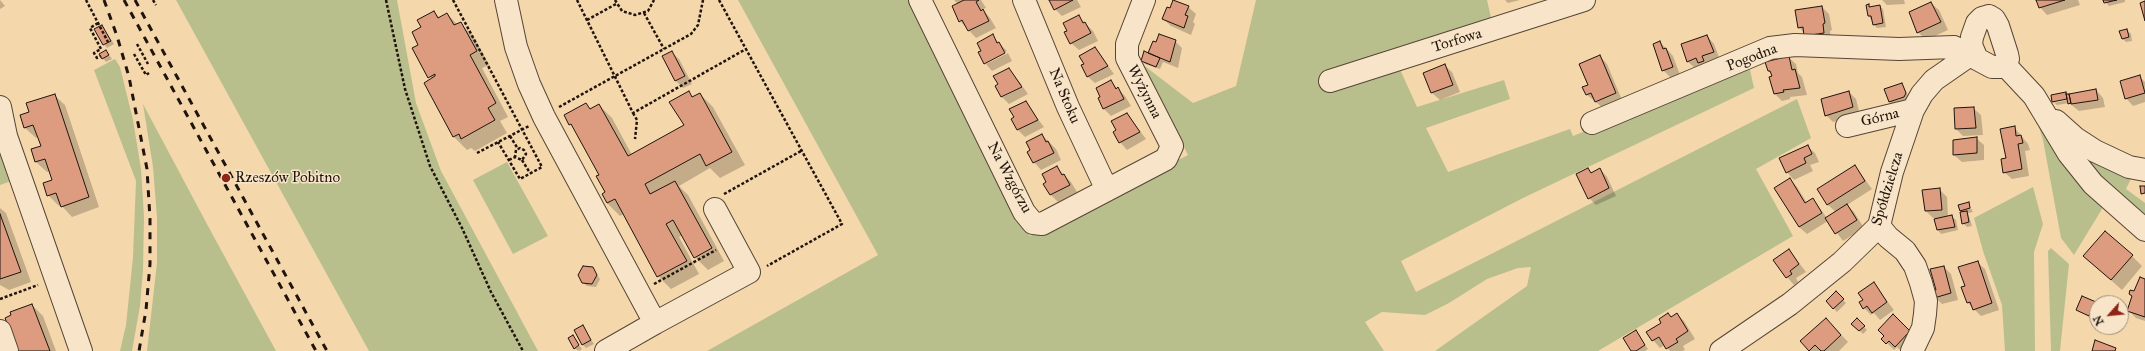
<!DOCTYPE html>
<meta charset="utf-8">
<style>
body{margin:0}
#map{position:relative;width:2145px;height:351px;overflow:hidden;background:#f5d7ac;font-family:"IM FELL Great Primer",serif}
canvas{display:block}
.north{position:absolute;left:2089px;top:295px;width:40px;height:40px;box-sizing:border-box;background:#f8e5c9;border:1px solid #a2917e;border-radius:50%;rotate:243deg;font-size:11px;font-weight:700;line-height:16px;text-align:center;color:#20140d}
.north::after{content:'';display:block;margin:auto;width:14px;height:18px;background:#8f2418;clip-path:polygon(50% 0,100% 100%,50% 72%,0 100%)}
</style>
<div id="map">
<canvas width="2145" height="351"></canvas>
<div class="north">N</div>
</div>
<script>
const context = document.querySelector('canvas').getContext('2d');
context.lineJoin = 'round';
function fillPath(path, color) { context.fillStyle = color; context.fill(path, 'evenodd'); }
const shape = rows => new Path2D(rows.map(r => 'M' + r).join(''));
function strokePath(path, color, width, dash) { context.strokeStyle = color; context.lineWidth = width; context.lineCap = dash ? 'butt' : 'round'; context.setLineDash(dash || []); context.stroke(path); }
function drawText(font, color, halo, rows, align = 'center') {
  context.font = font + ' "IM FELL Great Primer",serif'; context.lineWidth = 3; context.setLineDash([]); context.textBaseline = 'middle'; context.strokeStyle = halo; context.fillStyle = color; for (const [text, x, y, turn = 0] of rows) {
    context.save(); context.translate(x, y); context.rotate((+turn || 0) * Math.PI / 180); context.textAlign = isNaN(turn) ? turn : align; if (halo) context.strokeText(text, 0, 0); context.fillText(text, 0, 0); context.restore();
  }
}
fillPath(shape([
 [176,0,397,0,416,103,441,171,538,351,369,351],
 [738,0,909,0,1030,236,1188,155,1142,64,1193,103,1236,86,1256,0,1487,0,1493,26,1398,65,1417,107,1504,80,1510,99,1426,128,1448,172,1570,129,1573,136,1749,65,1754,88,1523,198,1401,261,1416,292,1797,99,1811,138,1756,169,1793,236,1598,351,1435,351,1527,286,1531,267,1518,268,1487,279,1449,303,1425,315,1382,312,1365,322,1384,351,707,351,878,255],
 [115,59,120,67,133,120,141,169,144,217,143,270,140,306,132,351,120,351,126,325,133,257,136,181,94,70],
 [143,104,208,226,276,351,147,351,157,263,157,218,153,167],
 [2043,117,2105,204,2074,255,2061,238,2043,140,2038,124],
 [0,124,17,179,0,185],
 [2073,140,2134,172,2126,189,2145,203,2145,221,2103,190],
 [507,162,548,236,513,254,473,180],
 [2033,187,2043,224,2034,252,2035,351,2005,351,2002,305,1983,251,1974,218],
 [2051,248,2069,264,2060,351,2051,351,2048,251]
]), '#b8bf8c');
fillPath(shape([
 [0,0,5,6,0,9],
 [954,0,981,0,986,8,983,9,984,11,990,18,996,28,976,38,960,21,958,4],
 [1050,0,1077,0,1081,7,1062,16,1055,9],
 [1505,0,1520,0,1508,3],
 [1882,0,1904,0,1905,4,1887,5],
 [2038,0,2078,0,2080,5,2047,15,2040,7],
 [2104,0,2125,0,2125,2,2109,6],
 [1931,3,1939,10,1948,30,1926,40,1918,32],
 [1868,5,1871,8,1879,6,1883,9,1886,27,1877,28,1874,25,1869,16],
 [1188,7,1196,14,1193,22,1195,24,1191,35,1171,26,1163,19,1170,9],
 [1822,7,1829,14,1832,30,1830,31,1831,40,1812,43,1799,27],
 [434,12,440,18,447,14,458,25,460,23,473,36,489,65,482,68,508,117,500,121,507,133,475,151,471,148,467,150,454,137,425,83,431,79,420,45,422,27],
 [1078,16,1093,31,1098,41,1079,50,1071,43,1068,31],
 [102,26,114,44,107,48,104,44],
 [2127,30,2131,34,2132,41,2126,42,2123,39],
 [992,36,1007,51,986,62,986,64,1008,53,1012,61,992,71,985,63,982,51],
 [1707,36,1714,44,1720,60,1695,68,1687,61],
 [1175,41,1182,48,1178,68,1163,62,1160,69,1145,64,1142,60,1149,54],
 [1660,42,1673,56,1680,75,1671,78,1663,70],
 [1095,48,1114,74,1095,83,1087,76,1085,64],
 [106,51,112,59,106,62,103,58],
 [671,52,679,59,692,84,683,88,676,81,663,56],
 [1600,56,1607,64,1622,100,1603,108,1586,94],
 [1788,57,1796,64,1798,73,1802,77,1807,95,1790,97,1790,99,1782,101,1775,94,1772,75,1769,71],
 [1444,65,1452,72,1460,92,1440,100,1432,93,1424,73],
 [1009,69,1022,85,1003,95,1003,97,1023,87,1028,94,1009,104,1002,97,999,84],
 [2139,76,2145,82,2145,102,2133,106,2126,98],
 [1111,82,1125,96,1131,106,1111,116,1104,109,1099,99],
 [1902,84,1909,97,1907,101,1893,105,1890,102,1886,90],
 [2096,90,2103,98,2105,107,2079,111,2069,103,2057,105,2053,102,2052,96],
 [2072,97,2072,99,2054,103,2054,101],
 [1849,92,1856,99,1860,115,1833,122,1826,115],
 [689,93,693,97,700,94,713,107,745,165,720,178,710,168,679,186,688,195,724,261,708,270,695,257,683,235,679,237,699,274,671,289,658,276,624,214,620,216,607,203,600,175,575,129,570,124,586,105,591,110,599,105,612,118,632,155,686,125],
 [54,95,65,105,99,207,72,217,61,205,59,206,48,195,53,181,50,171,47,172,36,162,42,147,38,137,36,138,25,128,30,113],
 [1025,102,1044,127,1025,137,1018,130],
 [1973,108,1981,115,1983,135,1963,136,1956,129],
 [1127,114,1146,139,1127,150,1120,142],
 [2014,127,2028,144,2030,150,2025,151,2029,176,2012,179,2004,172],
 [1042,135,1056,149,1061,160,1041,170,1034,162],
 [1976,138,1984,145,1984,160,1962,162,1954,155,1954,141],
 [1807,146,1815,153,1819,162,1810,165,1813,171,1794,180,1787,172],
 [1855,166,1872,189,1847,205,1854,212,1864,228,1843,241,1828,221,1807,234,1799,227,1790,180,1797,187,1807,203,1813,199,1827,218,1836,212,1828,205,1819,190],
 [1057,168,1071,182,1077,192,1058,202,1051,195,1045,184],
 [1588,169,1592,173,1600,169,1607,177,1616,196,1596,205,1589,198],
 [1939,189,1947,197,1948,217,1952,217,1956,220,1958,230,1941,234,1938,230,1935,218,1933,218,1926,211],
 [1968,203,1973,212,1968,213,1972,226,1967,227,1963,223,1963,212,1961,210],
 [0,208,6,213,31,282,9,290,0,285],
 [1789,250,1806,272,1796,278,1798,282,1794,285,1787,277],
 [2132,256,2142,266,2122,290,2095,266],
 [1977,262,1985,269,1999,310,1981,316,1968,303,1966,287],
 [1944,267,1951,274,1958,300,1942,304,1935,297],
 [592,268,600,279,596,287,587,286,583,283],
 [2145,280,2145,321,2136,318,2128,310,2133,297,2130,294,2135,292],
 [1874,284,1894,310,1880,320,1874,313,1871,315,1864,308,1864,300],
 [1836,293,1846,303,1837,312,1827,301],
 [2095,302,2097,310,2093,319,2077,310],
 [32,305,43,316,56,351,18,351],
 [1668,314,1672,317,1677,314,1684,321,1695,339,1683,346,1685,350,1682,351,1670,351,1665,345,1660,348,1653,340],
 [1857,319,1867,330,1863,334,1853,324],
 [1833,326,1848,342,1839,351,1810,351,1802,341],
 [583,327,594,344,586,348,582,344],
 [1636,331,1648,349,1645,351,1632,351],
 [1910,332,1905,351,1901,351,1897,347,1894,350,1883,339],
 [573,336,582,349,579,351,574,348]
]), '#0003');
const building = shape([
 [964,0,979,0,976,2,981,11,983,9,989,21,968,31,962,20,959,22,952,6,964,0],
 [1049,0,1073,0,1054,10,1049,0],
 [1173,0,1189,6,1185,15,1188,16,1184,28,1162,19,1167,7,1170,8,1173,0],
 [2036,0,2065,0,2039,8,2036,0],
 [2103,0,2117,0,2104,3,2103,0],
 [2145,1,2145,21,2140,3,2145,1],
 [1931,2,1941,22,1917,33,1909,12,1931,2],
 [1869,4,1869,7,1880,5,1883,23,1873,25,1871,16,1868,16,1866,5,1869,4],
 [1822,6,1825,23,1823,24,1824,33,1804,36,1803,27,1798,28,1795,10,1822,6],
 [434,11,438,18,447,13,454,25,461,22,477,51,470,55,496,103,488,108,495,120,461,139,459,134,453,137,424,83,435,76,435,74,428,78,412,48,418,45,412,32,421,27,417,20,434,11],
 [1079,15,1083,23,1085,22,1091,33,1070,44,1064,32,1067,31,1063,23,1079,15],
 [102,25,111,41,103,45,94,29,102,25],
 [2127,29,2129,37,2122,39,2119,31,2127,29],
 [993,34,997,43,999,42,1005,53,984,64,978,52,981,51,977,43,993,34],
 [1159,34,1176,40,1170,62,1148,53,1153,41,1156,42,1159,34],
 [1707,35,1714,52,1702,56,1704,61,1698,63,1696,58,1687,62,1681,44,1707,35],
 [1660,41,1663,49,1666,48,1673,67,1662,71,1653,44,1660,41],
 [1095,47,1108,66,1087,77,1081,65,1084,64,1079,56,1095,47],
 [106,50,109,55,102,59,99,54,106,50],
 [672,51,685,76,675,81,662,56,672,51],
 [1144,51,1160,58,1156,67,1141,61,1144,51],
 [1600,55,1616,93,1595,102,1591,93,1586,95,1582,87,1588,85,1579,64,1600,55],
 [1789,56,1792,70,1795,69,1800,88,1783,90,1784,92,1774,94,1769,77,1772,76,1770,71,1768,71,1765,62,1789,56],
 [1445,64,1453,85,1431,93,1423,73,1445,64],
 [1009,68,1022,87,1001,97,995,86,998,84,993,76,1009,68],
 [2140,75,2145,93,2125,99,2120,81,2140,75],
 [1111,80,1116,89,1118,87,1124,99,1103,109,1098,98,1100,97,1096,88,1111,80],
 [1902,83,1906,93,1904,97,1889,102,1884,89,1902,83],
 [2096,89,2098,100,2071,104,2069,94,2096,89],
 [689,91,692,97,700,93,732,152,706,166,700,154,645,184,650,194,675,181,712,248,694,258,673,220,666,224,687,261,657,277,615,199,607,203,602,194,605,192,596,176,599,175,571,124,569,125,564,115,586,103,590,109,599,104,628,156,684,125,669,102,689,91],
 [1849,91,1853,107,1825,116,1821,99,1849,91],
 [2066,92,2067,99,2052,102,2051,95,2066,92],
 [55,94,89,197,61,207,56,193,47,196,43,183,52,180,45,159,35,162,31,149,41,146,33,125,24,128,20,115,29,112,26,103,55,94],
 [2066,94,2069,94,2071,103,2068,104,2066,94],
 [1026,101,1038,120,1017,130,1011,119,1014,117,1009,109,1026,101],
 [1974,107,1976,128,1955,129,1954,108,1974,107],
 [1127,113,1140,132,1119,143,1113,132,1116,130,1111,121,1127,113],
 [2015,126,2016,136,2021,135,2023,143,2018,144,2022,169,2003,173,2001,159,2006,158,2000,129,2015,126],
 [1042,134,1046,142,1048,141,1054,153,1033,163,1027,152,1030,150,1026,142,1042,134],
 [1977,137,1977,153,1953,155,1953,140,1977,137],
 [1808,145,1812,154,1804,158,1806,163,1786,173,1779,158,1808,145],
 [1855,165,1865,181,1827,205,1817,189,1855,165],
 [1057,166,1062,175,1064,174,1070,185,1050,195,1043,184,1046,182,1042,174,1057,166],
 [1588,168,1591,173,1600,168,1609,188,1588,199,1576,174,1588,168],
 [1790,178,1805,203,1813,198,1822,213,1799,227,1774,188,1790,178],
 [2140,186,2145,186,2145,193,2141,194,2140,186],
 [1940,188,1942,210,1925,211,1922,190,1940,188],
 [1969,202,1970,208,1960,211,1958,205,1969,202],
 [1847,204,1857,220,1835,234,1825,218,1847,204],
 [1967,211,1969,222,1962,224,1960,212,1967,211],
 [0,214,21,272,0,279,0,214],
 [1952,215,1955,227,1937,230,1934,219,1952,215],
 [2105,231,2133,255,2111,280,2083,256,2105,231],
 [1789,249,1799,264,1790,271,1792,274,1786,278,1773,260,1789,249],
 [1978,261,1992,303,1973,310,1970,302,1967,303,1961,287,1965,286,1958,267,1978,261],
 [583,266,593,267,597,275,592,284,582,283,578,275,583,266],
 [1944,266,1951,293,1934,298,1932,291,1936,290,1930,269,1944,266],
 [2140,277,2145,279,2145,317,2127,311,2132,296,2129,294,2130,290,2134,291,2140,277],
 [1874,282,1887,302,1872,313,1867,306,1863,309,1859,302,1863,300,1858,293,1874,282],
 [1836,291,1844,299,1833,309,1826,301,1836,291],
 [2082,296,2096,302,2089,316,2076,310,2082,296],
 [32,304,50,351,17,351,5,318,11,315,10,312,32,304],
 [1668,313,1671,317,1677,313,1688,331,1676,339,1678,342,1666,349,1659,337,1652,341,1646,332,1661,323,1659,319,1668,313],
 [1893,314,1910,331,1895,347,1889,341,1886,344,1881,339,1884,336,1878,330,1893,314],
 [1826,318,1841,335,1824,351,1821,351,1815,345,1809,351,1800,341,1826,318],
 [1857,318,1865,326,1859,331,1851,324,1857,318],
 [583,325,591,340,582,345,574,330,583,325],
 [1636,330,1645,345,1636,351,1631,351,1623,338,1636,330],
 [573,335,579,345,574,349,568,338,573,335],
 [2095,340,2116,348,2115,351,2092,351,2095,340]
]);
fillPath(building, '#dd9b80');
strokePath(building, '#20140d', 1);
const minor = shape([
 [506,0,516,47,529,84,544,117,655,323,606,351],
 [920,0,1024,212,1033,223,1042,224,1166,159,1172,146,1127,58,1127,44,1144,0],
 [1024,0,1068,107,1107,190],
 [1989,16,1994,19,1998,26,2007,54,2008,59,2005,65,2000,67,1992,67,1977,59,1971,45,1972,37,1977,23,1982,18,1989,16],
 [2005,65,2034,96,2069,154,2093,184,2145,230],
 [1330,81,1584,0],
 [0,107,6,136,81,351],
 [2056,121,2075,138,2095,151,2129,167,2145,170],
 [1592,123,1770,48,1795,45,1899,49,1954,47,1958,49,1965,58],
 [1847,126,1913,110],
 [1879,226,1888,237,1905,251,1915,266,1921,283,1926,301,1925,314,1923,328,1912,351],
 [655,323,749,272,715,209],
 [0,331,7,351],
 [1721,351,1790,304,1842,262,1879,226,1892,172,1913,110,1922,94,1934,80,1973,53]
]);
strokePath(minor, '#554535', 24);
strokePath(shape([
 [86,0,108,42],
 [153,0,156,5],
 [386,0,405,89,430,166,462,228,491,292,523,351],
 [453,0,542,167,520,179,498,142],
 [577,0,633,113,746,49],
 [615,0,622,11,635,15,648,11,654,0],
 [719,0,842,224,767,266],
 [644,13,664,49],
 [587,20,616,4],
 [98,23,90,28,101,49,94,53,97,58,101,56],
 [137,44,148,64],
 [134,54,146,75,149,73],
 [559,107,691,34,698,25,703,0],
 [633,113,637,120,635,139],
 [510,136,518,149],
 [477,153,529,126],
 [509,160,515,157,522,160,526,154,524,150,520,148,516,150,515,157],
 [522,160,530,173],
 [724,194,801,151],
 [654,284,716,250],
 [0,299,38,285]
]), '#20140d', 2.5, [3, 2]);
strokePath(minor, '#f8e5c9', 22);
strokePath(shape([
 [104,0,117,36,129,77,147,169,150,219,150,264,146,310,139,351],
 [124,0,316,351],
 [135,0,327,351]
]), '#20140d', 3, [7, 7]);
for (const [x, y, r, color] of [
 [226,178,5,"#8f2418"]
]) { const dot = new Path2D(); dot.arc(x, y, r, 0, 2 * Math.PI); context.fillStyle = color; context.fill(dot); strokePath(dot, '#f8e5c9', 1.5); }
drawText('15px', '#20140d', '#f8e5c9', [
 ["Torfowa",1457,41,-17],
 ["Pogodna",1752,58,-21],
 ["Wyżynna",1144,92,63],
 ["Na Stoku",1064,96,67],
 ["Górna",1880,118,-14],
 ["Na Wzgórzu",1009,178,62],
 ["Spółdzielcza",1888,189,-73]
]);
drawText('15px', '#20140d', '#f8e5c9', [
 ["Rzeszów Pobitno",235,178]
], 'left');
</script>
